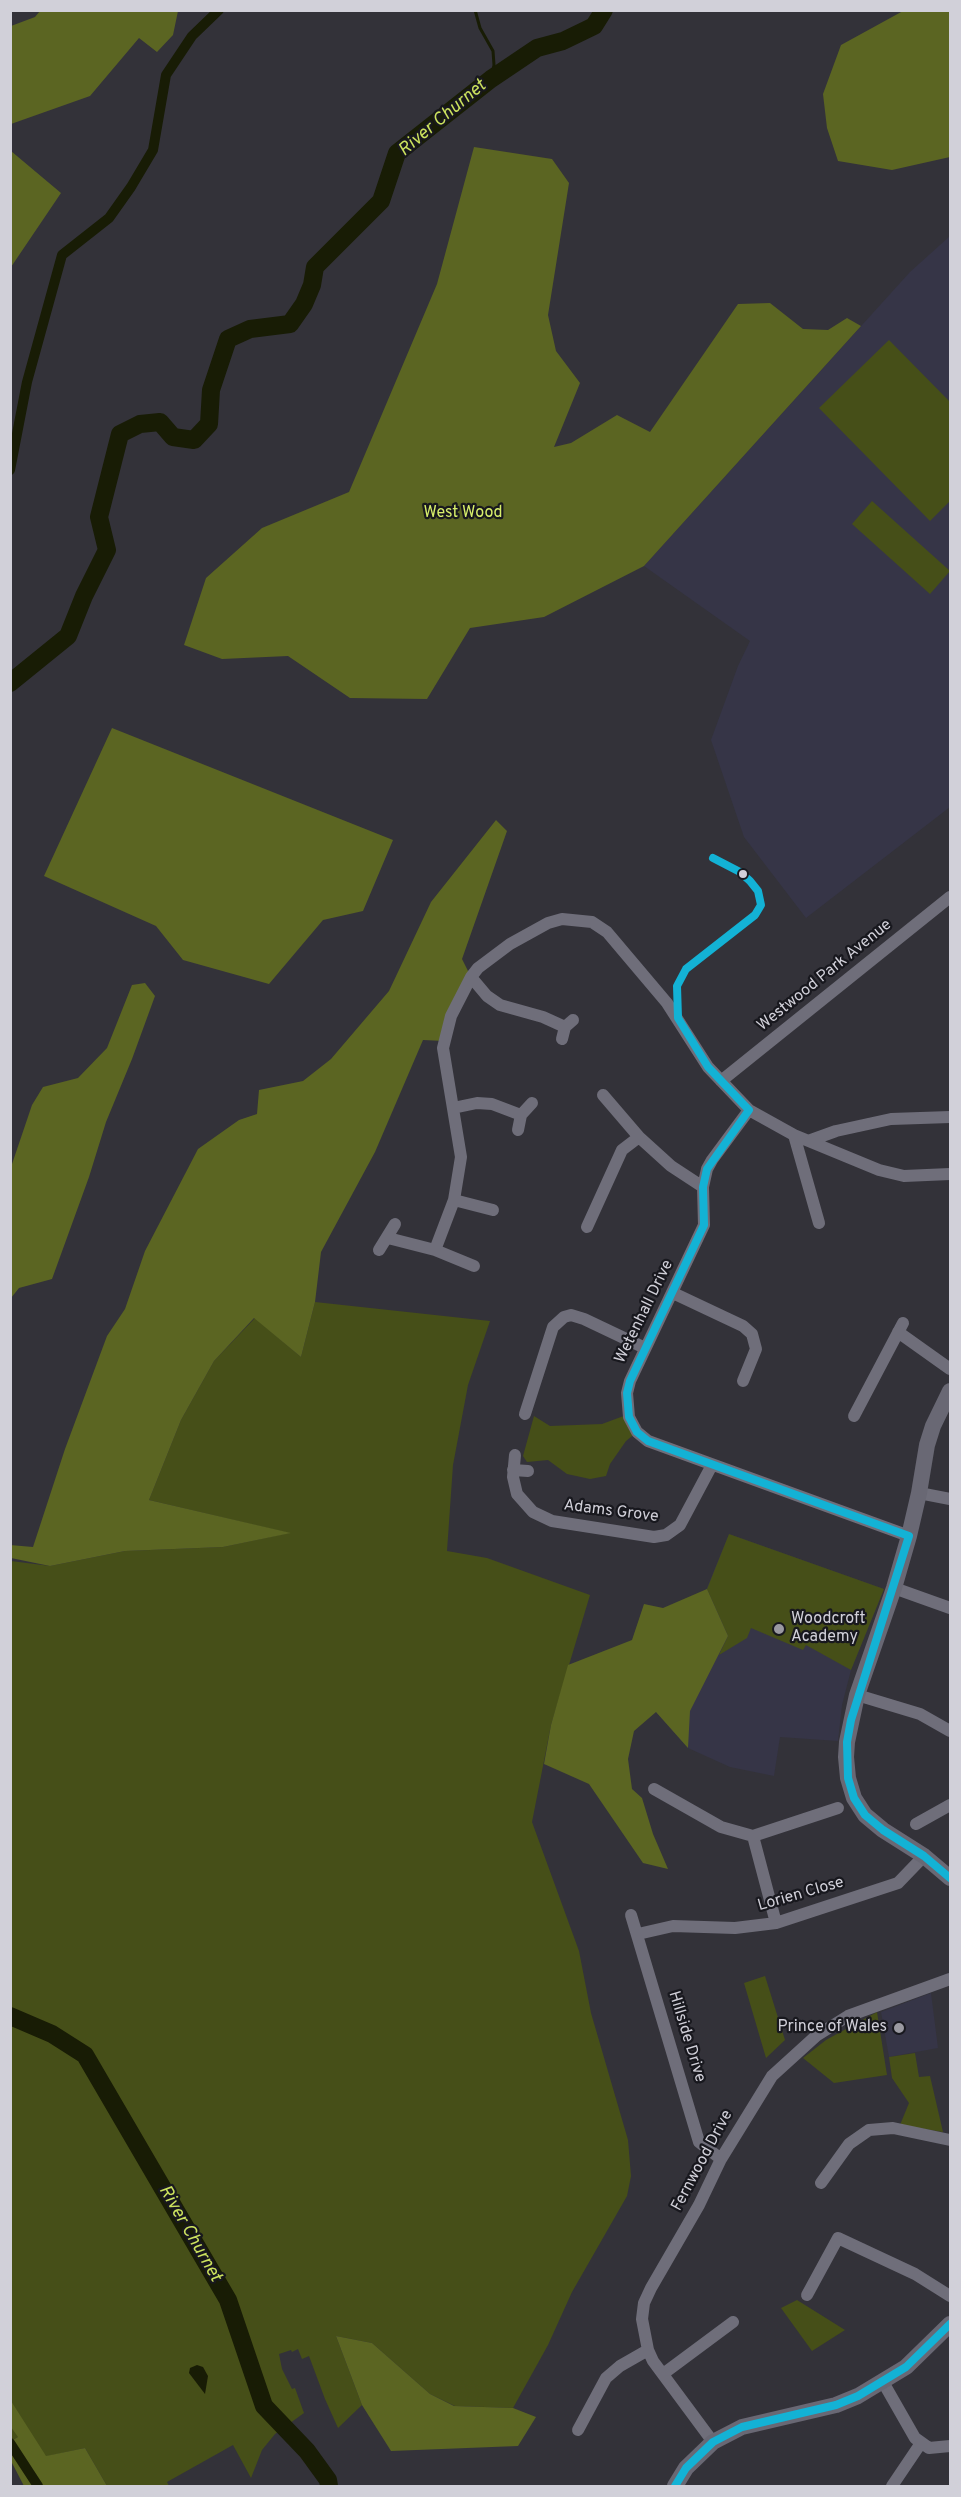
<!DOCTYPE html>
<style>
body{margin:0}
#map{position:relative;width:961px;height:2497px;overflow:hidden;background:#333239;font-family:Overpass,sans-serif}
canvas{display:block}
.frame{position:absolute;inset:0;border:12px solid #d1d0d9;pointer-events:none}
</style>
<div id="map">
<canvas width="961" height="2497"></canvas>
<div class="frame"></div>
</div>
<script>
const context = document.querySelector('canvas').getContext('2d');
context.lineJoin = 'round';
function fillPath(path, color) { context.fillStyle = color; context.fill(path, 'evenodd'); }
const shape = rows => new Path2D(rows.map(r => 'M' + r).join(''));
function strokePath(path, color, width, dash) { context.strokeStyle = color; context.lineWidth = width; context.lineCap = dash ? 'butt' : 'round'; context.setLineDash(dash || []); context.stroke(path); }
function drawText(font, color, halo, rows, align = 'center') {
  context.font = font + ' Overpass,sans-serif'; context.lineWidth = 4.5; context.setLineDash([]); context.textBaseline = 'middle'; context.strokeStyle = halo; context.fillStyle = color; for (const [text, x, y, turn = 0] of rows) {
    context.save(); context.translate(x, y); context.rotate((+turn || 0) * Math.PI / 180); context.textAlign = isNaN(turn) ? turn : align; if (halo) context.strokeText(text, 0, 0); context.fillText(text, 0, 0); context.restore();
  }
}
fillPath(shape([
 [950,236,950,807,806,918,744,837,711,740,738,666,750,641,644,566,910,272],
 [729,1534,884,1589,851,1670,842,1705,838,1741,780,1737,774,1776,730,1767,688,1748,656,1712],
 [931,1993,938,2048,889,2057,881,2012]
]), '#363547');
fillPath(shape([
 [889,340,950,402,950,501,930,521,819,408],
 [872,501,950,571,930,594,852,524],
 [315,1302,490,1321,468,1385,453,1465,447,1551,487,1558,590,1595,551,1725,532,1822,579,1951,591,2013,628,2140,631,2176,627,2196,572,2292,548,2345,513,2408,455,2406,430,2394,372,2343,336,2336,362,2405,338,2428,325,2399,309,2356,302,2359,298,2349,292,2352,291,2350,279,2354,282,2369,292,2389,295,2388,304,2413,275,2434,262,2450,251,2478,233,2445,167,2482,169,2486,107,2486,85,2448,34,2459,18,2437,11,2441,11,1561,50,1566,125,1551,223,1547,289,1533,149,1500,181,1420,214,1361,255,1318,301,1357],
 [629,1414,637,1432,626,1441,610,1464,606,1476,590,1479,567,1474,548,1460,527,1462,523,1456,534,1416,550,1426,602,1424],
 [729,1534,884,1589,851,1670,806,1645,803,1650,751,1628,747,1638,719,1655,728,1636,707,1589],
 [765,1976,785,2040,766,2058,744,1983],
 [877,2012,887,2075,834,2083,803,2058,826,2040],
 [915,2053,919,2077,930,2076,943,2132,900,2125,909,2103,892,2078,889,2057],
 [797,2300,845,2330,812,2351,781,2308]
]), '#464f18');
fillPath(shape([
 [40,11,40,10,178,11,173,35,157,52,139,38,90,96,11,124,11,26,35,17],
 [903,11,950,11,950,157,892,170,838,161,827,128,823,94,841,45],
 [474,147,552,159,569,183,548,315,556,351,580,383,554,447,571,443,617,415,650,432,738,304,770,303,803,329,828,330,847,318,861,326,644,566,544,617,470,628,427,699,350,698,288,656,222,659,184,645,206,578,262,528,349,492,437,284],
 [11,151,61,193,11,267,11,150],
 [112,728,393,840,363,911,323,920,269,984,183,960,156,926,44,876],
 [496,820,507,831,462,959,471,977,444,1041,423,1040,375,1152,321,1252,315,1302,301,1357,254,1318,214,1361,181,1420,149,1500,291,1533,223,1547,125,1551,50,1566,11,1558,10,1545,33,1547,65,1449,107,1336,125,1309,145,1251,198,1149,239,1120,257,1114,259,1090,303,1081,331,1059,389,991,431,902],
 [145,983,155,996,132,1059,106,1122,89,1177,52,1279,19,1288,11,1298,11,1167,32,1105,43,1087,78,1078,107,1048,132,985],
 [707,1589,728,1636,690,1711,688,1748,656,1712,634,1731,628,1759,632,1789,642,1798,653,1834,668,1869,643,1863,589,1784,544,1764,551,1725,568,1665,632,1640,644,1604,663,1608],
 [336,2336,372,2343,430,2394,454,2406,513,2408,536,2417,518,2446,391,2451,362,2405],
 [11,2401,46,2456,85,2448,107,2486,24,2486,11,2461,11,2441,18,2437,11,2427]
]), '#5b6522');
fillPath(shape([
 [197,2365,203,2367,208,2376,205,2394,189,2373,190,2368]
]), '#181c05');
strokePath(shape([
 [475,10,480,28,493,51,494,65,491,79]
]), '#181c05', 3);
strokePath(shape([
 [10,470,27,382,62,255,109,218,131,187,153,150,166,75,192,36,219,10],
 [10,2443,38,2486]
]), '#181c05', 10);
strokePath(shape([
 [10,683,68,636,84,596,107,550,99,517,120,434,140,424,160,422,173,437,194,440,209,424,211,390,228,339,250,329,290,324,304,304,312,285,315,267,381,201,397,153,491,79,537,48,563,41,594,26,604,10],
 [10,2016,52,2034,85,2055,228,2300,264,2406,307,2451,328,2480,329,2486]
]), '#181c05', 18);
strokePath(shape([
 [471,977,487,996,500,1005,543,1017,565,1027],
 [562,1039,565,1027,573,1020],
 [721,1081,950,897],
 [603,1095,639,1137,671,1166,703,1187],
 [453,1108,477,1103,492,1104,521,1115],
 [749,1110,712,1160,707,1169,703,1187,704,1225,630,1381,627,1393,629,1417,637,1432,648,1441,909,1536],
 [518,1130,521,1115,532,1103],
 [794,1135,819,1223],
 [811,1140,836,1131,891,1119,950,1117],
 [454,1200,493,1210],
 [587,1227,622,1150,639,1137],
 [388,1238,435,1250,474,1266],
 [379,1250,395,1224],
 [435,1250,454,1200,461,1157,443,1048,451,1016,471,977,478,968,510,944,548,923,562,919,592,922,607,932,667,1003,708,1067,749,1110,794,1135,879,1170,904,1176,950,1174],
 [673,1293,743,1326,752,1334,756,1349,743,1381],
 [898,1332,950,1369],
 [525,1414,553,1327,564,1317,571,1315,584,1319,645,1348],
 [854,1416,903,1323],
 [515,1455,513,1477,517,1494,533,1512,552,1521,654,1537,666,1535,680,1525,712,1465],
 [513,1470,528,1471],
 [919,1493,950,1499],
 [894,1588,950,1608],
 [857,1695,920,1714,950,1731],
 [654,1789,721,1827,753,1836,838,1808],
 [916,1824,950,1805],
 [753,1836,776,1923],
 [631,1915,699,2142,721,2159],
 [638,1934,673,1926,735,1928,776,1923,898,1883,924,1856],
 [821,2183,849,2144,869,2130,893,2128,950,2140],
 [807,2295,838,2238,915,2274,950,2296],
 [663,2374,733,2322],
 [883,2382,915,2438,929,2448,950,2446],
 [578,2430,606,2378,620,2366,648,2350],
 [713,2442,653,2361,648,2350,642,2319,644,2303,651,2288,699,2205,721,2159,772,2076,816,2036,848,2016,950,1979],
 [892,2486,921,2443]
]), '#6f6e7a', 12);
strokePath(shape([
 [950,1391,933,1426,927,1445,919,1493,909,1536,894,1588,857,1695,847,1742,846,1757,848,1778,854,1798,865,1815,883,1830,924,1856,950,1878],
 [675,2486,686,2468,713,2442,742,2427,836,2405,858,2396,906,2367,950,2324]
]), '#696874', 16);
strokePath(shape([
 [713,858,740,872,750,881,758,891,761,905,755,915,686,969,677,986,678,1018,708,1067,749,1110,707,1169,703,1187,704,1225,630,1381,627,1393,629,1417,637,1432,648,1441,909,1536,851,1720,847,1742,848,1778,854,1798,865,1815,883,1830,924,1856,950,1878],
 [675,2486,686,2468,713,2442,742,2427,836,2405,858,2396,906,2367,950,2324]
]), '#13b2d5', 8);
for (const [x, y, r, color] of [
 [743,874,5,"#d1d0d9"],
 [779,1629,6,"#9a99a1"],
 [899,2028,6,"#9a99a1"]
]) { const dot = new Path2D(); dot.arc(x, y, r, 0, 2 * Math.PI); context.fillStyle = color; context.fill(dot); strokePath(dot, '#18181e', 2); }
drawText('16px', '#d8ef6b', '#18181e', [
 ["West Wood",463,514]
]);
drawText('16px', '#d1d0d9', '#18181e', [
 ["Westwood Park Avenue",825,976,-39],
 ["Wetenhall Drive",645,1312,-64],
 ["Adams Grove",611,1512,7],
 ["Lorien Close",801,1895,-16],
 ["Hillside Drive",686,2037,73],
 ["Fernwood Drive",703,2161,-62]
]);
drawText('16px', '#d1d0d9', '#18181e', [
 ["Woodcroft",791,1620],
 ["Academy",791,1638],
 ["Prince of Wales",887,2028,"right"]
], 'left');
drawText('italic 18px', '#cce25e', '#18181e', [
 ["River Churnet",443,119,-40],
 ["River Churnet",189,2234,60]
]);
</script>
